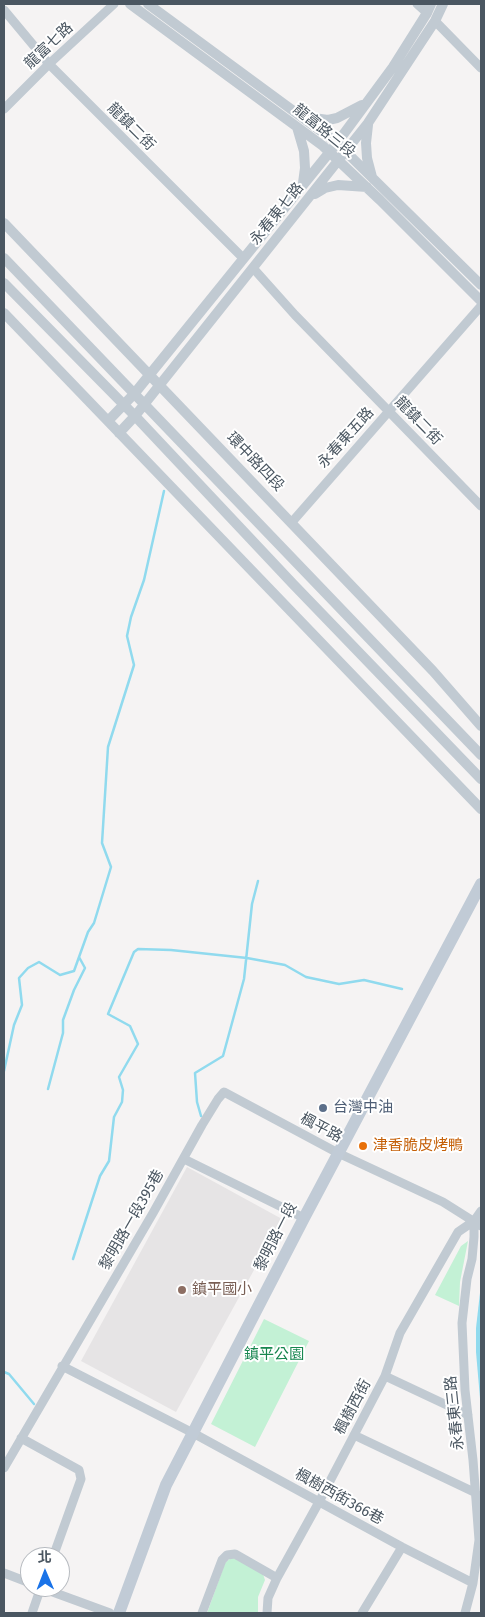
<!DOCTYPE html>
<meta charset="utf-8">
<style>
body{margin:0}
#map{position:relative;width:485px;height:1617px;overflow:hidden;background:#f5f3f3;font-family:"Fira Sans","Noto Sans TC",sans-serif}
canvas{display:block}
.frame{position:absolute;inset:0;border:5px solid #4a5661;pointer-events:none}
.north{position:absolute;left:20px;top:1547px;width:50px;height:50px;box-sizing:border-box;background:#fff;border:1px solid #b7bbc0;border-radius:50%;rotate:359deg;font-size:14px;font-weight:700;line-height:20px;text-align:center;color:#4a5661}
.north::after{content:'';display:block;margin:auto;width:18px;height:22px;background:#1a73e8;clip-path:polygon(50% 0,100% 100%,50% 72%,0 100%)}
</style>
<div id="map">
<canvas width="485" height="1617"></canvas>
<div class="frame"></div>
<div class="north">北</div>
</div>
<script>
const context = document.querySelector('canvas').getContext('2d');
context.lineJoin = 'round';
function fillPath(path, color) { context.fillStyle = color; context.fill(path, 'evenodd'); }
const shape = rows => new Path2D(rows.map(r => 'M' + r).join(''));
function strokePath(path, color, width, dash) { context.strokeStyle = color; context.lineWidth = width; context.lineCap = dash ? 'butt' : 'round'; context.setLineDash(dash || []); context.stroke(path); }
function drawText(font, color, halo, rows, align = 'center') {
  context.font = font + ' "Fira Sans","Noto Sans TC",sans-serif'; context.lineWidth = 4; context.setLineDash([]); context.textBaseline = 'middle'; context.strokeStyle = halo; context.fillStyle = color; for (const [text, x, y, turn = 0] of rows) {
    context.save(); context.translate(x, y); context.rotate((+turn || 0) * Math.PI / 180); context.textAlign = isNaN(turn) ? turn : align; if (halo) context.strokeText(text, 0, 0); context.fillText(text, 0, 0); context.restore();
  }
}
fillPath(shape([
 [187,1167,282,1219,176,1412,81,1361]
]), '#e6e4e5');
fillPath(shape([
 [468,1241,460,1282,459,1306,435,1295,461,1246],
 [264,1319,309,1341,255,1447,211,1424],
 [232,1557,263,1574,265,1580,258,1597,258,1613,207,1613,225,1563]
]), '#c3f1d5');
fillPath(shape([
 [481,1284,481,1410,476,1352,476,1328]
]), '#90daee');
strokePath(shape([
 [4,1071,14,1025,22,1005,19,978,28,968,39,962,60,975,74,971,88,932,94,923,111,867,102,843,108,747,134,665,127,636,131,617,144,580,164,491],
 [48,1089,63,1033,63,1020,74,990,85,968,79,957],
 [201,1116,197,1102,195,1073,223,1056,244,979,252,904,258,881],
 [73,1259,100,1176,109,1161,114,1117,122,1102,123,1090,119,1077,138,1044,130,1026,108,1014,134,952,138,949,171,950,247,958,285,965,306,977,339,984,364,980,402,989],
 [4,1372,9,1374,34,1404]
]), '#90daee', 2.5);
strokePath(shape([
 [417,4,427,13],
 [4,10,49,64,243,258],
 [435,21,481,68],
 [4,109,49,64,114,4],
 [253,268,295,315,481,506],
 [292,522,481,306],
 [184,1159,304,1218],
 [62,1366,193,1433,402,1547,473,1583],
 [385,1376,468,1415],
 [354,1435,476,1493],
 [21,1438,79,1470,81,1479,53,1557],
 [4,1468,153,1213,202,1125,218,1099,224,1092,338,1153,443,1202,481,1226],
 [4,1573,30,1583],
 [39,1587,110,1613],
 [32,1613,41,1587],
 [202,1613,222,1560,227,1555,235,1554,277,1578],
 [267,1613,268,1598,277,1578,319,1502,385,1376,400,1333,458,1232,474,1221],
 [362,1613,402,1547],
 [465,1613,473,1583,479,1540,473,1460,465,1390,462,1323,467,1279,472,1259,474,1237,474,1221,481,1211]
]), '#c1cad2', 9);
strokePath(shape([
 [130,4,323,146,380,200,481,301],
 [148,4,337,143,481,285],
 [306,117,328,120,337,118,362,105],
 [368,125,366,143,367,158,372,177],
 [297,127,304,151,305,168,303,183],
 [315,194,325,188,338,185,367,187],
 [4,223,433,671,481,726],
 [4,258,481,755],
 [4,283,135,416,293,584,481,779],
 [4,313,481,809],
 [108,421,134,394,337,143,393,67,427,13,431,4],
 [119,433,135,416,368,123,435,21,443,4]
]), '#c1cad2', 10);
strokePath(shape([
 [119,1613,166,1485,304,1218,481,884]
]), '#c1cbd6', 12);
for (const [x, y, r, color] of [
 [323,1108,5,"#5c6f8a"],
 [363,1146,5,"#e8710a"],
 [182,1290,5,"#8d6e63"]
]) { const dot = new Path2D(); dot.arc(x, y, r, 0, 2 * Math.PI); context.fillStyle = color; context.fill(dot); strokePath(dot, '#fff', 2); }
drawText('15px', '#4a5661', '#fff', [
 ["龍富七路",49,46,-43],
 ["龍鎮二街",131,127,45],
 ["龍富路三段",324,131,39],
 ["永春東七路",277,214,-51],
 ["龍鎮二街",418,421,46],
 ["永春東五路",346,438,-48],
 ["環中路四段",255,462,46],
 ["楓平路",321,1128,28],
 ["黎明路一段395巷",132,1220,-60],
 ["黎明路一段",276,1237,-63],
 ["楓樹西街",353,1407,-62],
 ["永春東三路",455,1413,-96],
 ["楓樹西街366巷",339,1497,29]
]);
drawText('15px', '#4e5e75', '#fff', [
 ["台灣中油",333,1108]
], 'left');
drawText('15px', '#c56008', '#fff', [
 ["津香脆皮烤鴨",373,1146]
], 'left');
drawText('15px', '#785e54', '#fff', [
 ["鎮平國小",192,1290]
], 'left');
drawText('15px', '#17864f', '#fff', [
 ["鎮平公園",274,1355]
]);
</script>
